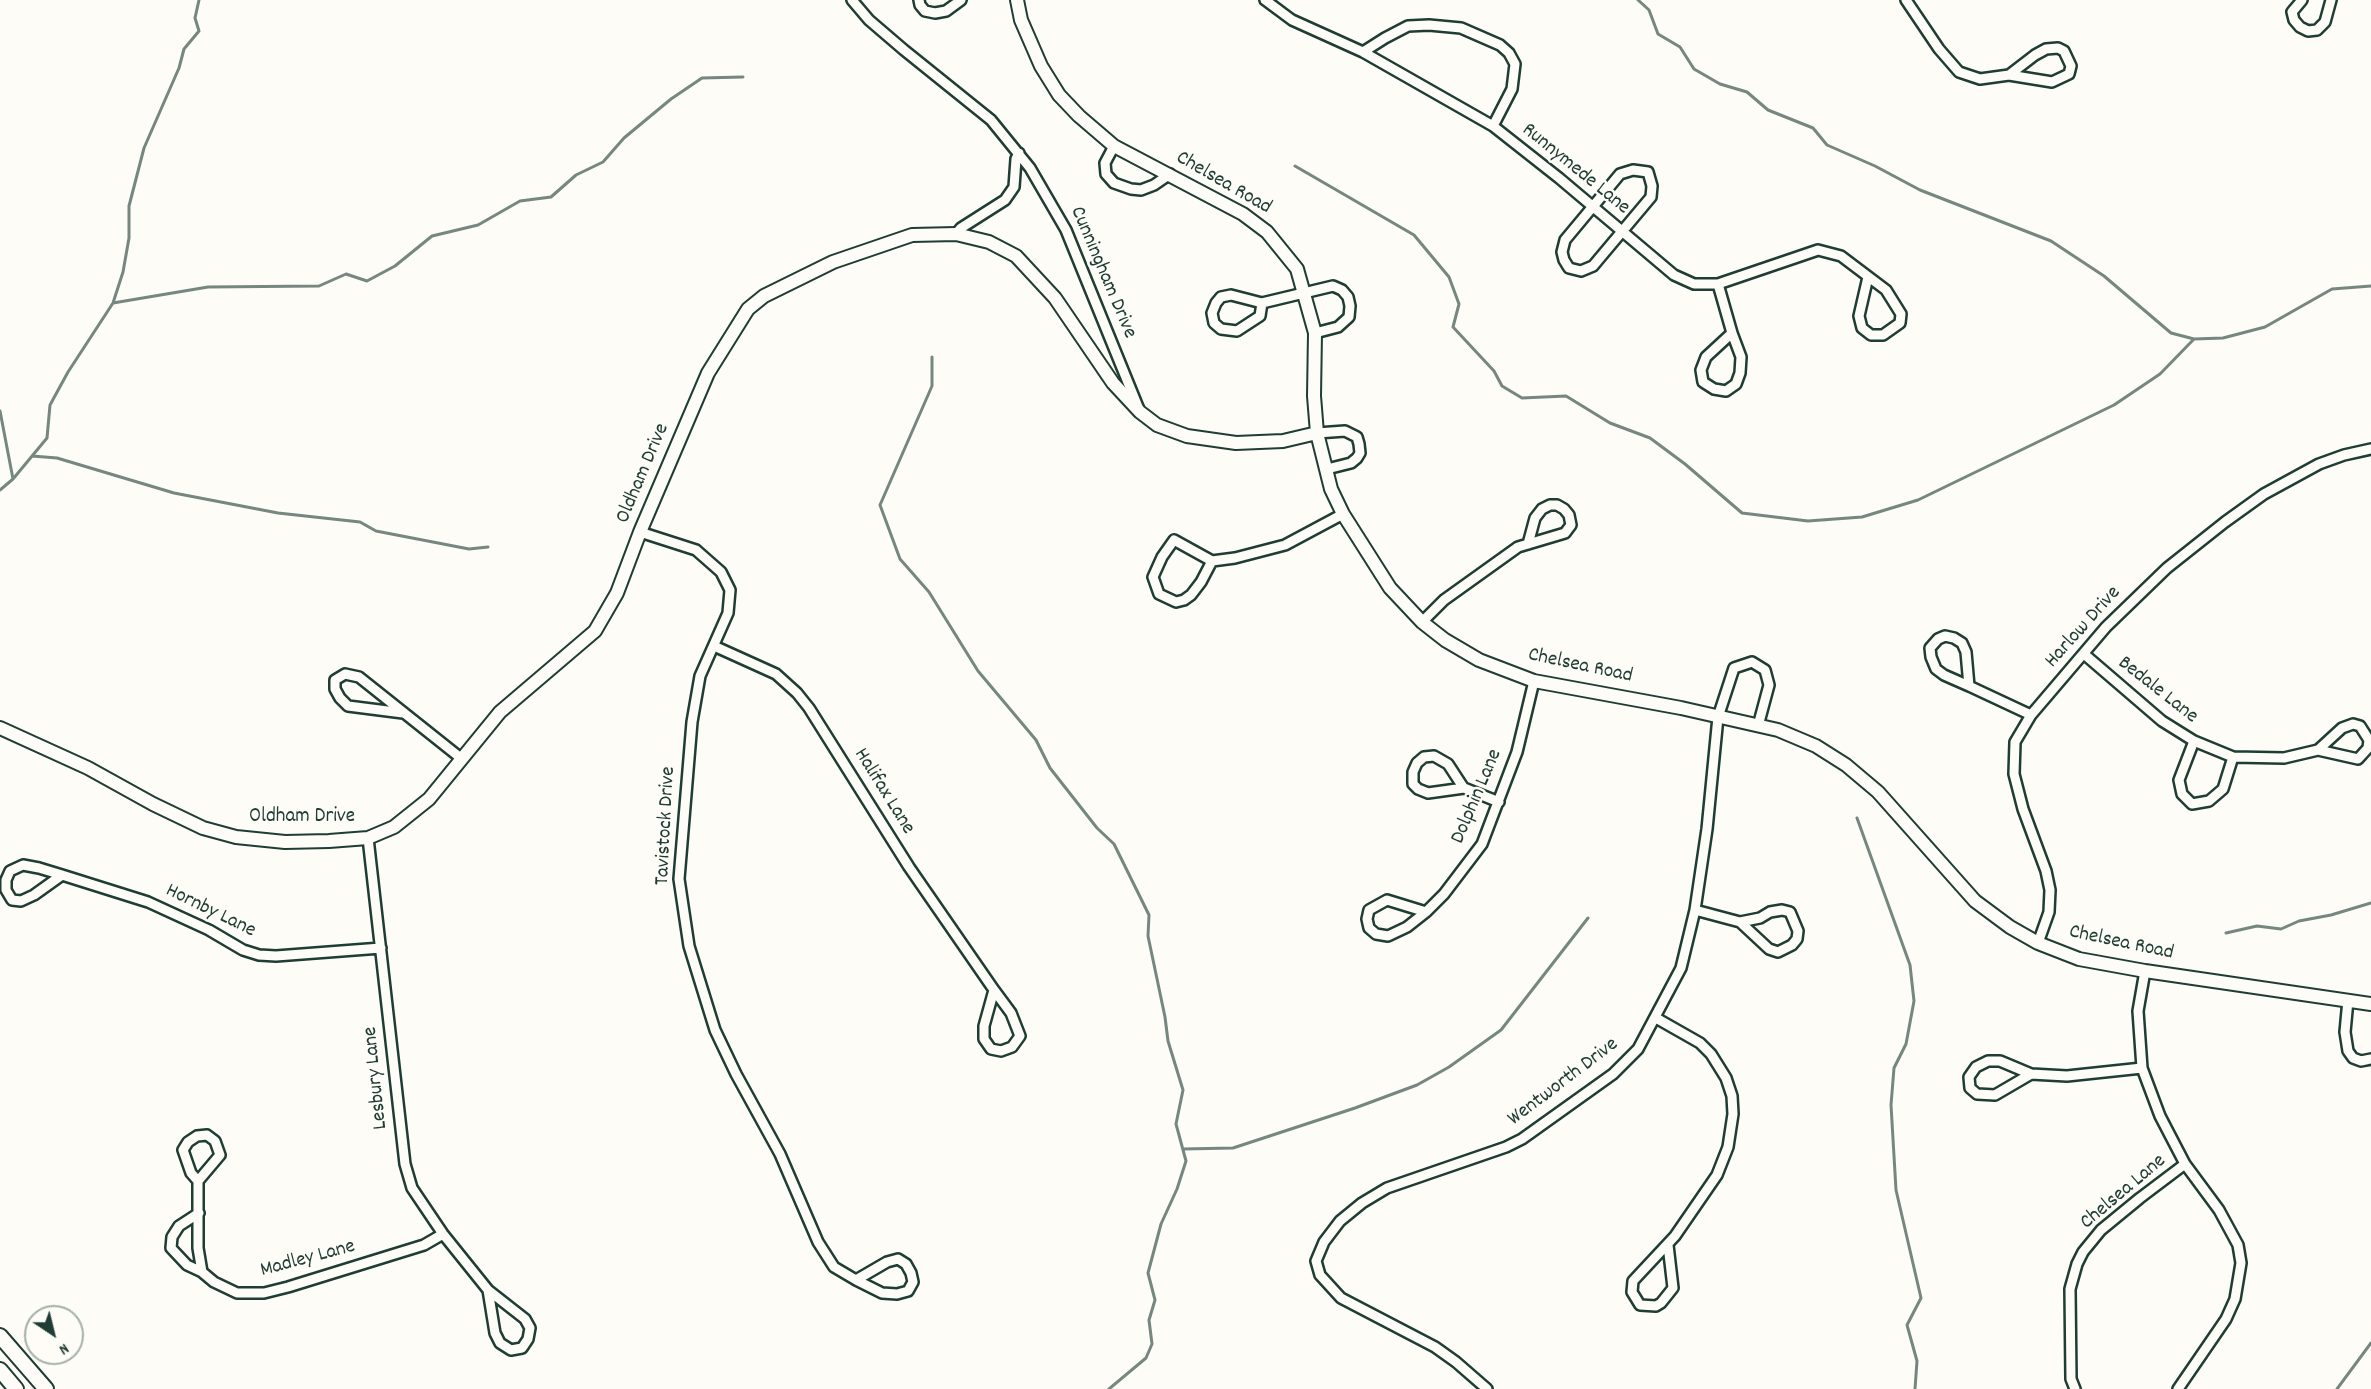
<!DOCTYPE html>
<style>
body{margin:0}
#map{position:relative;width:2371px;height:1389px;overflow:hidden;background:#fdfcf7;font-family:Dekko,sans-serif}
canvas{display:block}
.north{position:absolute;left:24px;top:1305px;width:60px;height:60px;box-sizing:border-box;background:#fdfcf7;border:2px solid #a4b0a9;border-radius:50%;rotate:145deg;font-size:16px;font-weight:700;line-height:24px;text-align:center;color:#1f3d34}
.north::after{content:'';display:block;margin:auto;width:21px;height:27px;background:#1f3d34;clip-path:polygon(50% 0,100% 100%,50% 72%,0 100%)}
</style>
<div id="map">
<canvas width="2371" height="1389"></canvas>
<div class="north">N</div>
</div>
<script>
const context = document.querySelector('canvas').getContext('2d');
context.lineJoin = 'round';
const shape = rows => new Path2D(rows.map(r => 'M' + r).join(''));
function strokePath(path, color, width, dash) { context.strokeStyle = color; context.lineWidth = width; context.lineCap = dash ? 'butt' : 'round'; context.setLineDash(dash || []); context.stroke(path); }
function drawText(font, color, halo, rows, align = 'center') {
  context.font = font + ' Dekko,sans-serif'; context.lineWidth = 5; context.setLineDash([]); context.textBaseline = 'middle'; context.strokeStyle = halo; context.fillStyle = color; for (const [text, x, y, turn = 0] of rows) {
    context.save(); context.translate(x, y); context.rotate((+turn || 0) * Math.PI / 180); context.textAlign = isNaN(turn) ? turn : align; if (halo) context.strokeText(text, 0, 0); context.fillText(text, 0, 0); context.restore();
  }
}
strokePath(shape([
 [1638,0,1649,10,1658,34,1680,47,1694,69,1720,84,1747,92,1768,110,1813,128,1827,145,1875,166,1920,190,2051,241,2104,276,2171,333,2194,339],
 [1295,166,1414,235,1449,277,1459,304,1453,327,1494,371,1502,386,1522,398,1566,396,1610,423,1650,438,1685,464,1742,513,1808,521,1862,517,1918,500,2114,405,2160,374,2194,339,2223,338,2265,327,2332,289,2371,286],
 [113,303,208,287,319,286,346,274,367,281,395,266,432,236,478,225,520,201,551,197,576,175,603,162,624,138,671,99,702,78,743,77],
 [932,357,932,386,880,505,900,559,929,592,978,671,1036,740,1050,768,1097,828,1114,844,1149,915,1148,936,1165,1017,1168,1041,1183,1090,1176,1124,1186,1161,1177,1189,1161,1224,1148,1273,1155,1300,1149,1320,1152,1344,1146,1358,1109,1389],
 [0,411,13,479],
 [32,456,57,458,174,493,278,513,360,522,376,531,469,549,488,547],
 [0,490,13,479,47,438,50,405,68,372,113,303,123,272,129,238,129,206,144,148,179,68,184,49,199,31,195,18,199,0],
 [1857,818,1910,965,1914,1001,1906,1044,1894,1068,1891,1105,1896,1190,1921,1298,1907,1325,1917,1361,1915,1389],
 [2226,933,2257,926,2281,929,2299,921,2331,915,2371,903],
 [1183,1149,1233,1148,1355,1108,1417,1085,1449,1067,1501,1030,1588,918],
 [2337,1389,2371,1343]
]), '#75877f', 3);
const street = shape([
 [852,0,869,20,904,50,991,120,1030,168,1066,230,1138,407],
 [919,0,920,5,925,11,935,13,946,11,961,0],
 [1265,0,1292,20,1363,52,1493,126,1559,178,1674,275,1694,284,1718,284,1818,250,1841,256,1886,290,1901,314,1900,323,1883,335,1871,335,1862,328,1859,316,1868,277],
 [1906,0,1939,49,1959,72,1980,79,2009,75,2052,82,2069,74,2071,66,2064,51,2058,48,2046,49,2035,55,2009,75],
 [2302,0,2292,12,2294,20,2300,27,2308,31,2317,30,2325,22,2331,0],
 [1363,52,1385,38,1408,26,1429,25,1461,28,1500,45,1509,53,1515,64,1512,89,1493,126],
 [1114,146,1105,163,1106,174,1114,183,1131,189,1141,190,1154,185,1170,174],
 [1633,170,1648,172,1652,186,1651,197,1593,266,1581,271,1569,268,1564,260,1562,252,1565,240,1620,174,1633,170],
 [956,234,961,228,1005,200,1014,187,1016,159,1019,153],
 [1718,284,1732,333,1706,357,1701,370,1703,382,1714,389,1726,391,1736,384,1740,373,1741,357,1732,333],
 [1262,303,1260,316,1237,331,1221,329,1214,323,1212,313,1216,303,1221,297,1231,295,1262,303,1333,286,1342,290,1348,297,1350,306,1349,317,1338,327,1315,333],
 [1317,433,1345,431,1357,437,1359,444,1360,453,1357,458,1351,463,1327,469],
 [640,532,696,550,721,572,730,590,728,613,700,676,692,722,679,879,689,946,715,1030,736,1074,780,1154,818,1242,834,1267,856,1280,882,1293,897,1294,908,1291,913,1282,911,1273,906,1264,898,1259,887,1262,856,1280],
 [1212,561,1201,582,1191,595,1184,600,1176,602,1159,594,1153,577,1162,557,1174,540,1212,561,1235,558,1285,545,1343,514],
 [1422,622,1444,600,1518,547,1565,533,1571,525,1569,515,1564,509,1557,505,1550,505,1542,509,1535,518,1528,544],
 [714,646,776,674,797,693,809,708,909,867,994,990,984,1026,984,1039,991,1049,1001,1051,1012,1047,1020,1036,1011,1013,994,990],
 [2084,654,2162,721,2194,741,2233,757,2284,758,2318,750,2358,759,2368,748,2369,740,2360,726,2353,724,2342,728,2318,750],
 [1969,686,1944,675,1936,669,1931,657,1930,648,1938,639,1945,636,1954,638,1962,643,1966,652,1969,686,2031,715],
 [403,713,348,706,340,698,335,689,335,680,345,674,359,677,462,759],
 [2194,741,2179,780,2182,794,2192,804,2209,801,2223,789,2233,757],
 [1464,788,1428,793,1418,789,1413,784,1413,772,1417,763,1424,757,1434,756,1448,764,1463,787,1464,788,1499,802],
 [368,838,405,1164,412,1188,443,1234,488,1290,495,1333,500,1343,511,1350,522,1348,528,1339,530,1328,525,1319,488,1290],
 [62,875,34,895,21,901,12,900,6,890,6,880,10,871,23,865,39,868,62,875,148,902,209,930,243,950,259,955,276,956,381,948],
 [1695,910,1740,922,1769,949,1778,952,1792,945,1797,939,1798,931,1790,912,1782,910,1770,912,1760,918,1740,922],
 [1426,912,1407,927,1388,936,1376,934,1369,928,1367,919,1369,910,1387,900,1426,912,1444,894,1482,844,1517,752,1534,681],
 [2038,943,2049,912,2050,890,2046,871,2023,809,2014,774,2015,742,2031,715,2106,627,2167,568,2225,522,2264,494,2319,464,2344,455,2371,449],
 [2145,971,2138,1011,2142,1068,2160,1116,2185,1164,2219,1210,2238,1245,2241,1263,2235,1299,2226,1319,2178,1389],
 [2348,1000,2345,1032,2348,1051,2353,1058,2361,1061,2371,1059],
 [1656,1018,1700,1043,1711,1054,1726,1078,1732,1096,1733,1114,1728,1147,1717,1175,1675,1236,1633,1281,1632,1292,1640,1305,1656,1306,1661,1303,1673,1288,1668,1245],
 [2031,1074,1995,1095,1977,1094,1970,1088,1969,1077,1976,1067,1988,1061,2000,1061,2031,1074,2067,1076,2142,1068],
 [198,1181,191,1173,183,1150,188,1142,197,1136,207,1135,215,1141,220,1155,198,1181,198,1248,202,1272,214,1282,237,1293,264,1293,288,1287,424,1245,443,1234],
 [199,1213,179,1226,172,1237,171,1248,187,1265,202,1272],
 [1487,1389,1456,1362,1435,1347,1341,1298,1320,1275,1316,1261,1324,1242,1340,1221,1362,1203,1387,1188,1506,1147,1522,1139,1613,1074,1638,1049,1681,968,1695,910,1707,829,1718,717,1734,668,1752,662,1765,670,1769,685,1758,726],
 [2075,1389,2071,1379,2070,1289,2077,1264,2083,1252,2101,1230,2140,1198,2185,1164]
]);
const secondary = shape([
 [1017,0,1021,20,1041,66,1059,95,1079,116,1114,146,1243,214,1267,232,1297,269,1315,333,1314,396,1317,433,1331,489,1343,514,1390,588,1422,622,1445,640,1479,660,1534,681,1681,708,1778,730,1816,746,1846,765,1878,792,1975,901,2010,927,2038,943,2079,959,2145,971,2371,1004],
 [0,728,88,768,153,804,203,828,236,837,285,842,329,841,368,838,394,827,429,799,500,712,595,631,617,593,640,532,708,373,748,309,764,296,833,262,912,235,956,234,989,242,1016,256,1055,298,1113,383,1140,412,1157,425,1187,436,1236,443,1283,441,1317,433]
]);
const primary = shape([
 [0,1336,46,1389],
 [0,1370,16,1389]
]);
strokePath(street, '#1f3d34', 14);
strokePath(secondary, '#1f3d34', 16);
strokePath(primary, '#1f3d34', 18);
strokePath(street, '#fdfcf7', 9);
strokePath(secondary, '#fdfcf7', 12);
strokePath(primary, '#fdfcf7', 14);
drawText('21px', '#1f3d34', '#fdfcf7', [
 ["Runnymede Lane",1575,170,39],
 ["Chelsea Road",1223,184,30],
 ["Cunningham Drive",1102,273,67],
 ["Oldham Drive",644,474,-67],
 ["Harlow Drive",2084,628,-48],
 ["Chelsea Road",1580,667,12],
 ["Bedale Lane",2157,691,38],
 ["Halifax Lane",883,792,58],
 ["Dolphin Lane",1478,797,-67],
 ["Oldham Drive",302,818],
 ["Tavistock Drive",667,826,-87],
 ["Hornby Lane",210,912,26],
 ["Chelsea Road",2121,944,12],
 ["Lesbury Lane",377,1078,-96],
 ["Wentworth Drive",1564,1083,-37],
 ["Chelsea Lane",2124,1193,-40],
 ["Madley Lane",308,1260,-15]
]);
</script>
